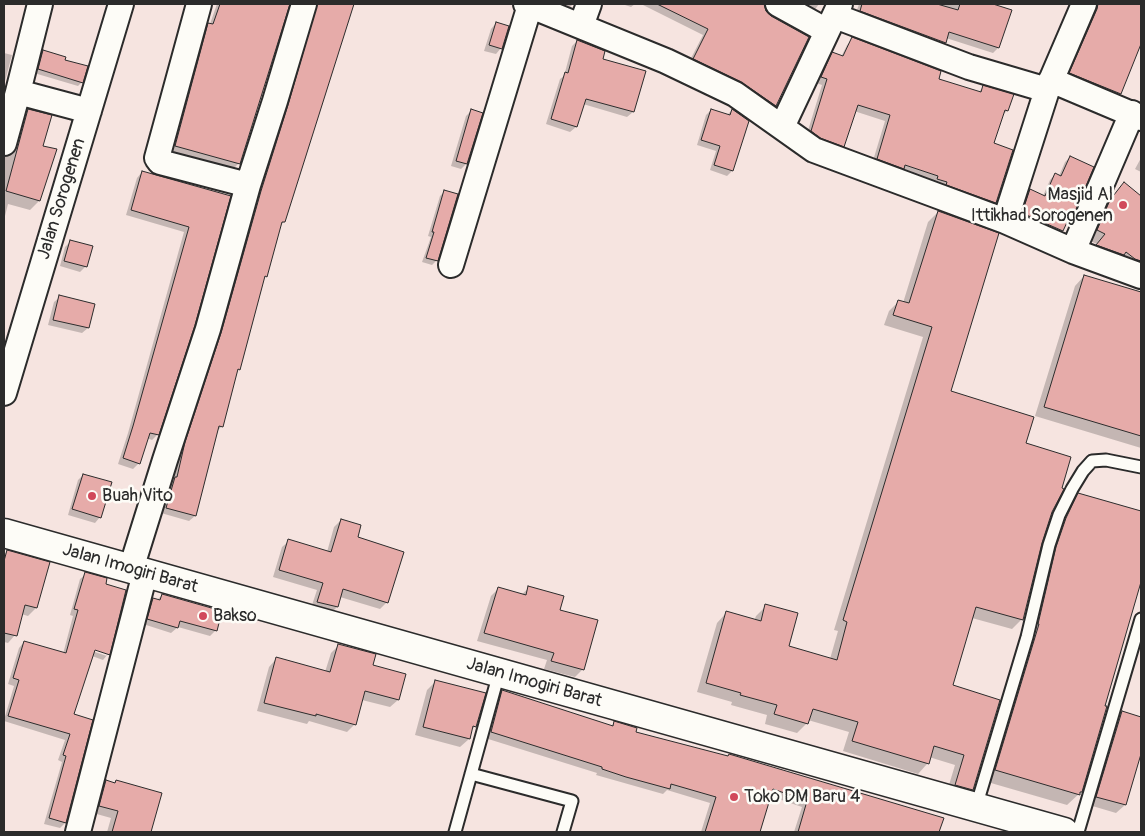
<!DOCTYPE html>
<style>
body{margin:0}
#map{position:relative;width:1145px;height:836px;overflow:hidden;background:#f6e4e0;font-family:Pangolin,sans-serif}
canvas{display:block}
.frame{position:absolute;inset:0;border:5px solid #2b2b2b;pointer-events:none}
</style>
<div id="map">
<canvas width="1145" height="836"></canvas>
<div class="frame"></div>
</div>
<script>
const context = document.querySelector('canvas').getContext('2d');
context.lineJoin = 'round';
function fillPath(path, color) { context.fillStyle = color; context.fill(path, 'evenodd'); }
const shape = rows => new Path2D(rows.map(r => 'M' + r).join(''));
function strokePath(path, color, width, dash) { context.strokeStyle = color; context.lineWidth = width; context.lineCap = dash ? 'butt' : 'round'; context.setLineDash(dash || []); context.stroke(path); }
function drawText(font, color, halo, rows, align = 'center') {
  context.font = font + ' Pangolin,sans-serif'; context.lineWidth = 5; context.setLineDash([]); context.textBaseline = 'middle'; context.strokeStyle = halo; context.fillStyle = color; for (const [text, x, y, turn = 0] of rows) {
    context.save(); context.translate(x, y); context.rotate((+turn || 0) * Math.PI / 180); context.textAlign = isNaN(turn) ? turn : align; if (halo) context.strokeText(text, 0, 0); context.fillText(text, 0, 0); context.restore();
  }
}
fillPath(shape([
 [217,4,288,4,239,163,234,168,170,151,203,29,210,24],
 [311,4,352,4,284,222,280,225,266,276,263,279,239,369,236,372,222,426,216,432,195,516,189,521,161,513,170,484,172,481,180,449],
 [551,4,573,4,568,9],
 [622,4,635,4,631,7],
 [641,4,763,4,765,11,770,17,808,37,775,106,770,111,688,64,703,35],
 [791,4,819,4,811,15],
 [859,4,986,4,1011,11,998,48,993,53,946,38,945,43,939,48,855,16],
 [1118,4,1141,4,1141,40,1120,94,1114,99,1065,78,1079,45,1085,39,1104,45],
 [496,23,501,48,496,54,484,51,491,29],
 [853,39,937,80,978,93,983,87,1007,111,1001,116,992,144,995,202,989,208,872,164,885,121,854,111,843,146,838,152,806,137,822,85,816,83,827,59,833,54,841,57,847,45],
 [577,41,601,60,633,112,627,117,583,104,576,127,570,132,546,124,560,79,564,76,572,46],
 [43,51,63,61,82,82,78,86,34,73,39,55],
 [4,53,12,55,4,85],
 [28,110,41,146,39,201,30,210,8,204,4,220,4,157,8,157,19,120],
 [711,110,727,115,732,110,748,122,732,171,727,176,710,170,716,151,697,145,706,115],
 [471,111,466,164,461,169,451,166,466,116],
 [1070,157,1071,218,1065,223,1062,231,1057,236,1018,219,1025,196,1030,191,1043,196,1050,180,1055,174,1059,176,1065,162],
 [1141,158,1141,172,1135,169],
 [142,172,229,197,158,434,152,440,147,438,139,463,133,469,118,464,128,433,184,232,126,215,137,178],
 [1124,184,1141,198,1141,275,1089,254,1097,244,1088,240,1101,211],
 [445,191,437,260,432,265,422,262,431,237,428,236,440,196],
 [938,212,949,392,1024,444,1051,512,1040,543,1022,619,1012,629,972,618,951,686,972,790,962,799,946,795,955,765,929,757,927,764,918,774,843,751,849,732,808,720,807,723,797,733,765,724,767,715,731,705,732,702,697,692,717,623,726,613,754,621,756,616,766,606,787,647,830,659,838,631,834,630,923,337,884,325,889,311,899,301,903,303,928,222],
 [71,241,86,266,80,272,60,266,65,247],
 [1084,276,1141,294,1141,448,1035,416,1075,286],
 [60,297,94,305,88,328,82,333,48,325,54,302],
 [83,475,100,517,95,523,68,515,78,480],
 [1079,494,1141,512,1141,578,1081,792,1067,805,984,781,1045,559,1067,506],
 [341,520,356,538,387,602,380,609,340,597,337,607,330,614,311,608,317,590,273,577,282,547,289,541,327,552,334,527],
 [7,551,49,563,36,608,28,616,21,614,15,635,8,643,4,642,4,555],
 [86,574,104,585,125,591,108,654,103,660,92,656,72,715,91,721,65,823,60,828,44,824,62,762,58,760,65,740,4,721,4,720,14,686,8,684,19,648,24,642,63,654,73,616,70,615,80,579],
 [89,647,107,653,107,656,89,650],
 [499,588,521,595,529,588,559,610,583,669,575,677,544,669,547,660,477,641,491,596],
 [162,595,216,630,210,636,178,627,171,633,143,624,148,605,153,599,157,600],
 [339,645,372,666,398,700,390,707,362,700,355,724,347,732,309,721,307,724,257,711,269,667,276,659,325,672,331,653],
 [436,681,475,726,471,731,469,739,460,747,415,735,427,690],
 [502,691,611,726,614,723,634,732,727,757,729,755,942,818,938,832,794,832,802,807,770,796,759,832,701,832,710,803,667,790,663,794,596,775,597,773,485,738,496,698],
 [1122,712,1141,718,1141,756,1140,755,1125,805,1116,813,1089,805,1113,721],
 [116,781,161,794,150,832,107,832,111,818,93,813,99,789,106,782,113,784]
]), '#0003');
const building = shape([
 [220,4,290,4,240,164,175,146,208,23,213,24,220,4],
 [317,4,354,4,285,222,282,222,267,277,265,276,240,370,238,369,223,427,219,426,196,516,166,508,175,477,177,477,185,442,221,333,261,191,288,105,317,4],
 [657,4,764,4,766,11,771,16,809,37,776,106,741,82,693,59,708,29,657,4],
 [862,4,937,4,958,10,960,4,993,4,1012,10,999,48,949,32,946,43,860,11,862,4],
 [1098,4,1141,4,1141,44,1121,94,1069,73,1097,9,1098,4],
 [496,22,509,26,502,49,489,45,496,22],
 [852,37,941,71,939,79,981,92,983,85,1014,94,1008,111,1005,110,994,143,1013,150,996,203,946,185,947,182,937,179,938,176,905,165,904,169,877,159,890,115,858,105,844,147,820,138,811,131,827,79,821,77,832,52,843,56,852,37],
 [577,40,605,51,603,59,646,71,634,112,586,99,577,127,551,119,565,72,568,73,577,40],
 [43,50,66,57,65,60,88,66,83,83,38,69,43,50],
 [28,109,52,115,43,146,57,149,40,201,6,191,28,109],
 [471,109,483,113,467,164,456,161,471,109],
 [711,109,730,115,732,109,749,121,733,171,714,165,720,146,701,140,711,109],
 [1070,156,1094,167,1072,219,1069,218,1063,231,1022,213,1030,189,1045,196,1055,173,1061,176,1070,156],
 [142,171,231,196,195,325,159,435,150,433,140,464,123,458,133,426,189,227,131,210,142,171],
 [1124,182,1141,196,1141,261,1135,259,1126,252,1124,255,1096,245,1105,234,1097,230,1110,200,1124,182],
 [444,190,458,194,438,261,426,258,434,232,432,232,444,190],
 [938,211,999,233,951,391,1034,417,1026,443,1071,457,1062,488,1064,489,1052,512,1042,543,1023,620,976,607,953,685,1000,700,973,790,955,785,964,755,934,746,929,764,852,741,858,722,813,709,808,724,774,714,777,705,740,695,741,693,706,683,726,611,761,621,765,604,798,613,789,646,837,660,847,622,843,620,932,327,893,315,898,300,909,303,938,211],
 [70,240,93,246,87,267,64,261,70,240],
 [1084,275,1141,292,1141,436,1044,407,1084,275],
 [59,295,95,304,89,328,53,320,59,295],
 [83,474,112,482,101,518,72,509,83,474],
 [1078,493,1141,511,1141,582,1105,706,1107,706,1082,792,1080,792,1080,795,995,770,1039,624,1038,624,1056,547,1066,518,1078,493],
 [341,519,361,525,358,537,404,552,388,603,343,589,338,607,317,602,323,583,279,570,288,539,331,552,341,519],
 [7,550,50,562,37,608,25,605,17,636,4,633,4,561,7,550],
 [85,572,107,578,106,584,126,590,110,655,95,650,74,714,93,720,66,823,49,818,66,756,63,755,70,734,8,716,19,680,13,678,24,641,66,653,78,610,74,609,85,572],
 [528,586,564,596,560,610,598,620,584,670,551,661,554,653,484,633,498,587,526,595,528,586],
 [162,594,222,611,217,631,180,621,178,628,147,619,153,598,160,600,162,594],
 [338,644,376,654,373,665,406,674,399,700,365,691,356,725,316,714,316,716,264,703,276,657,330,672,338,644],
 [435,680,486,693,476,727,473,726,470,739,423,727,435,680],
 [502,690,613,726,614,721,637,728,636,732,728,756,729,754,944,818,939,832,798,832,807,801,773,789,760,832,705,832,716,797,671,784,670,789,626,777,602,769,602,767,491,732,502,690],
 [1122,711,1141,717,1141,754,1126,805,1096,797,1122,711],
 [106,780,115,783,116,780,162,793,151,832,112,832,118,811,99,806,106,780]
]);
fillPath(building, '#e6aba9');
strokePath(building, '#2b2b2b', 1);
const lane = shape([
 [471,774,572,801,563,832],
 [976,807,1027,637,1049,545,1059,515,1072,489,1083,471,1092,461,1106,460,1141,467],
 [455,832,499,673],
 [1078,832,1141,619]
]);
const street = shape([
 [199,4,157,158,160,162,248,185],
 [526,4,666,61,735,94,814,150,1005,221,1073,251,1141,276],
 [778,4,827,31],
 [835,16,969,67,1047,90],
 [581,26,589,4],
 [1051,80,1141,118],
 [18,92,40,4],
 [782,127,840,4],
 [4,143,18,92,89,111],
 [1005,221,1047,90,1084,4],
 [1073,251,1132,113],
 [451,265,530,5],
 [4,393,121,4],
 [131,569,165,460,208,329,248,185,275,101,304,4],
 [78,832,145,573]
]);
const secondary = shape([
 [4,533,1064,832]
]);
strokePath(lane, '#2b2b2b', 15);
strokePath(street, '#2b2b2b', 28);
strokePath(secondary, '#2b2b2b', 31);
strokePath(lane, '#fdfcf7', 11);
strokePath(street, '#fdfcf7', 24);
strokePath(secondary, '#fdfcf7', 28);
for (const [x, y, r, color] of [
 [1123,205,5,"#d1495b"],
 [92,496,5,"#d1495b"],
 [203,616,5,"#d1495b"],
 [734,797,5,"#d1495b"]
]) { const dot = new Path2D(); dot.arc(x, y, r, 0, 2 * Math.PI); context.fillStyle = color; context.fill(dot); strokePath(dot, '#fdfcf7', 2); }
drawText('18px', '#2b2b2b', '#fdfcf7', [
 ["Masjid Al",1113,195,"right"],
 ["Ittikhad Sorogenen",1113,216,"right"],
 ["Buah Vito",102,496],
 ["Bakso",213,616],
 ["Toko DM Baru 4",744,797]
], 'left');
drawText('18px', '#2b2b2b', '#fdfcf7', [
 ["Jalan Sorogenen",62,199,-73],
 ["Jalan Imogiri Barat",130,569,16],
 ["Jalan Imogiri Barat",534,683,16]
]);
</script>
